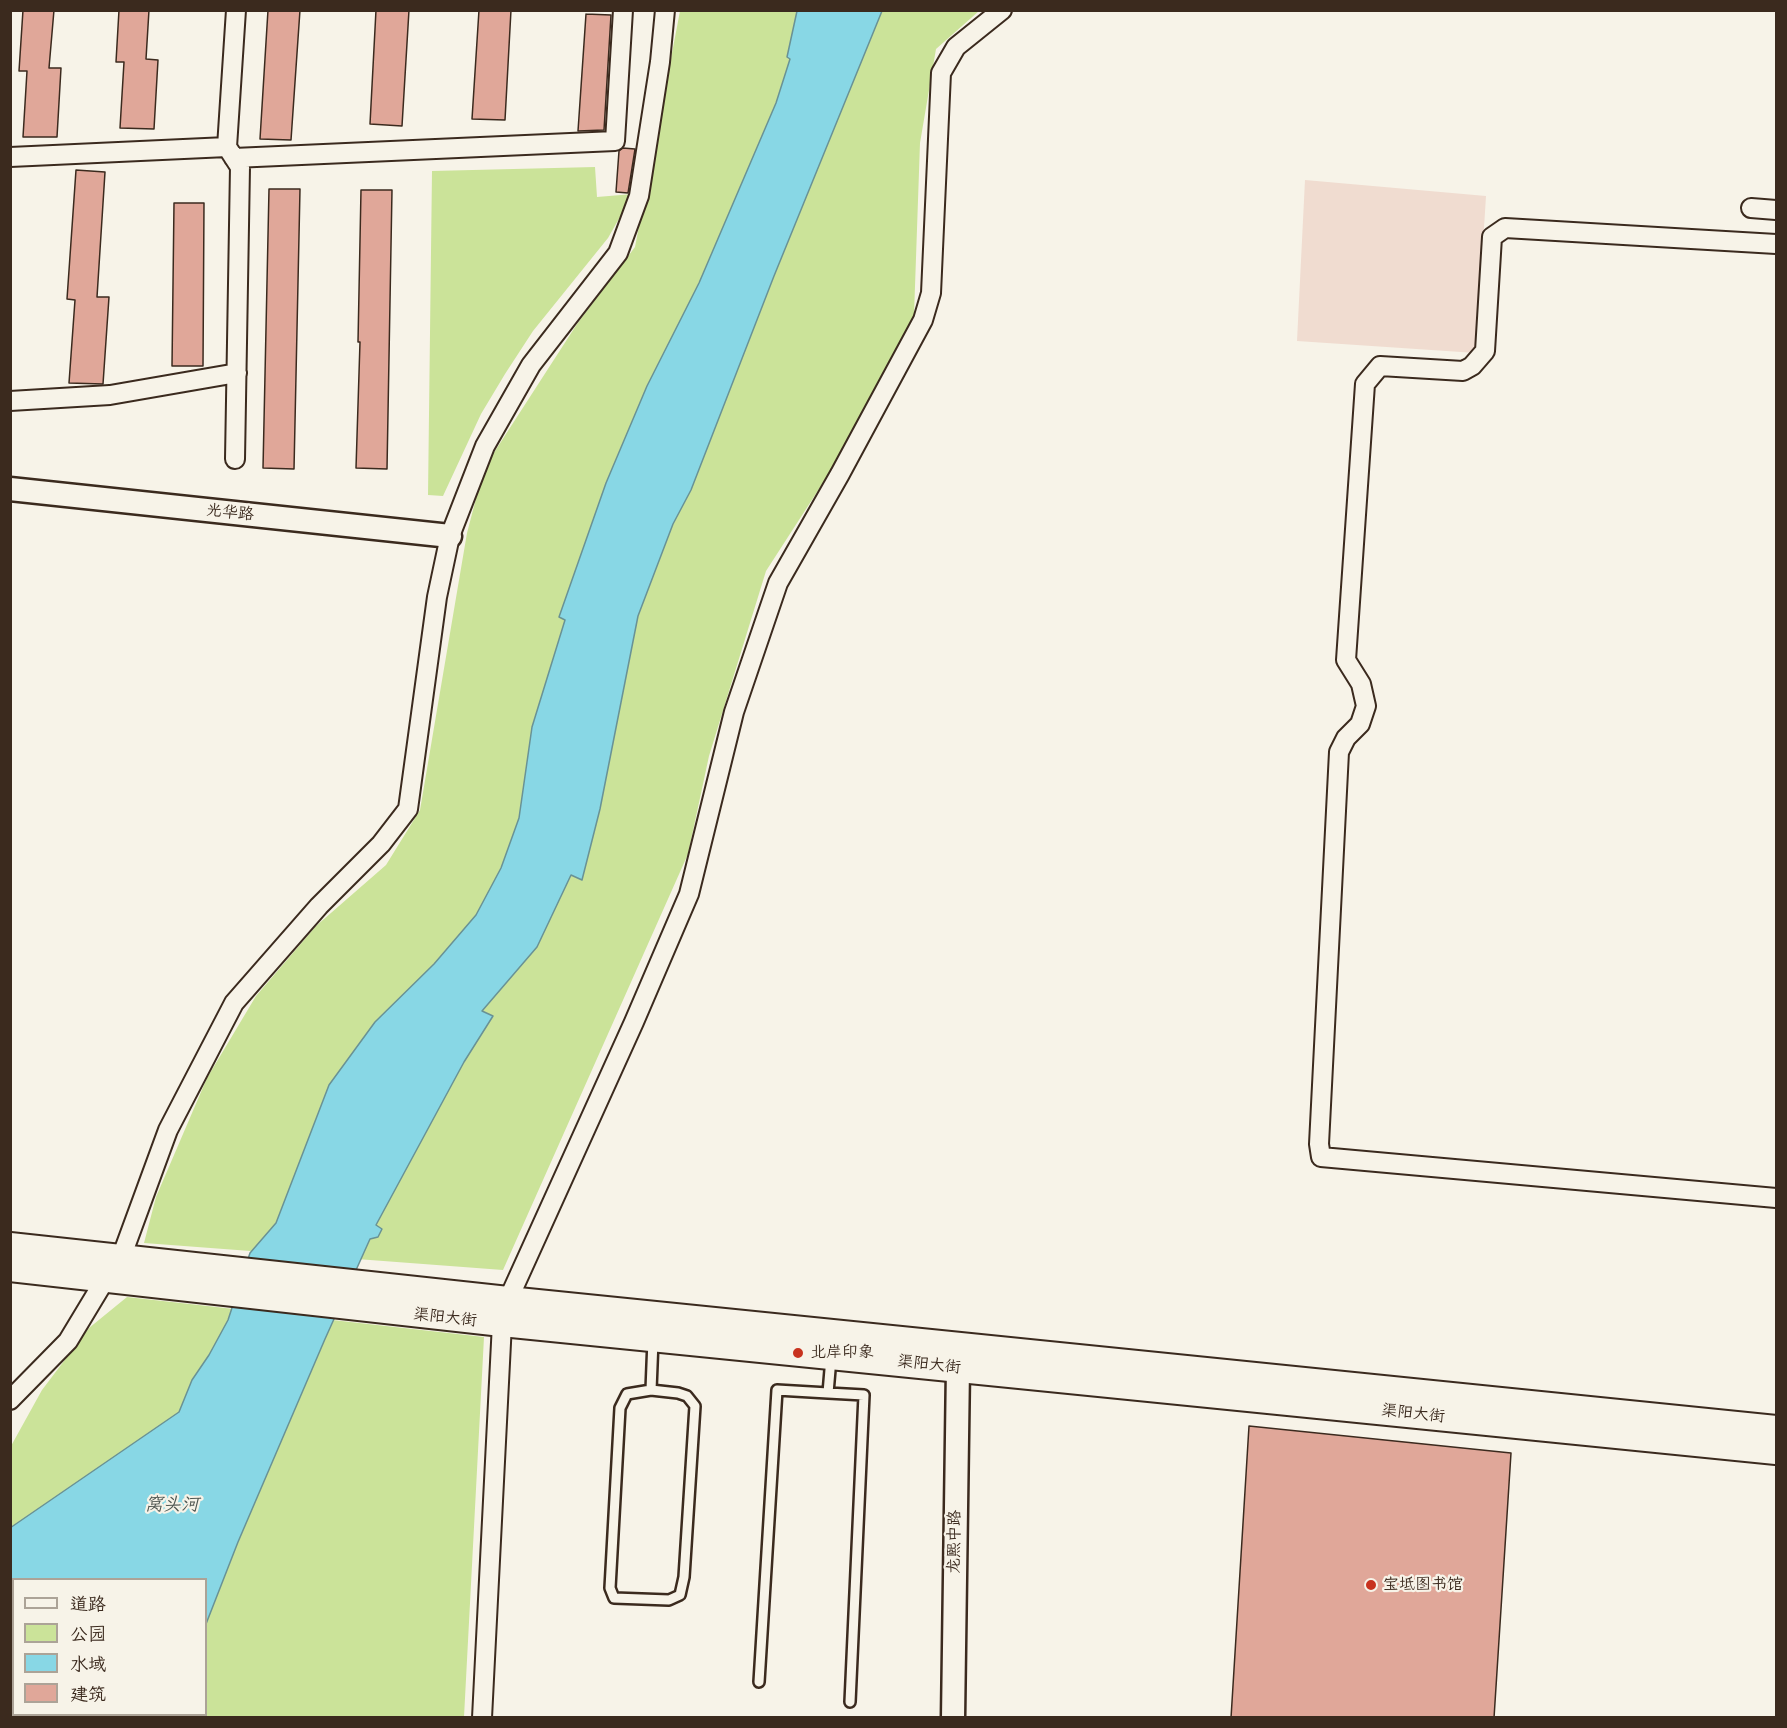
<!DOCTYPE html>
<meta charset="utf-8">
<style>
body{margin:0}
#map{position:relative;width:1787px;height:1728px;overflow:hidden;background:#f7f3e8;font-family:"Balsamiq Sans","LXGW WenKai TC",sans-serif}
canvas{display:block}
.frame{position:absolute;inset:0;border:12px solid #3b2a1e;pointer-events:none}
.legend{position:absolute;left:12px;top:1578px;width:195px;height:138px;box-sizing:border-box;background:#f7f3e8;border:2px solid #aca397;margin:0;padding:8px 10px;list-style:none;font-size:18px;color:#3b2a1e}
.legend li{display:flex;align-items:center;gap:12px;height:30px}
.legend b{width:30px;border:2px solid #aca397}
</style>
<div id="map">
<canvas width="1787" height="1728"></canvas>
<div class="frame"></div>
<ul class="legend">
<li><b style="height:8px;background:#f7f3e8"></b>道路</li>
<li><b style="height:16px;background:#cbe399"></b>公园</li>
<li><b style="height:16px;background:#88d7e5"></b>水域</li>
<li><b style="height:16px;background:#e0a799"></b>建筑</li>
</ul>
</div>
<script>
const context = document.querySelector('canvas').getContext('2d');
context.lineJoin = 'round';
function fillPath(path, color) { context.fillStyle = color; context.fill(path, 'evenodd'); }
const shape = rows => new Path2D(rows.map(r => 'M' + r).join(''));
function strokePath(path, color, width, dash) { context.strokeStyle = color; context.lineWidth = width; context.lineCap = dash ? 'butt' : 'round'; context.setLineDash(dash || []); context.stroke(path); }
function drawText(font, color, halo, rows, align = 'center') {
  context.font = font + ' "Balsamiq Sans","LXGW WenKai TC",sans-serif'; context.lineWidth = 4.5; context.setLineDash([]); context.textBaseline = 'middle'; context.strokeStyle = halo; context.fillStyle = color; for (const [text, x, y, turn = 0] of rows) {
    context.save(); context.translate(x, y); context.rotate((+turn || 0) * Math.PI / 180); context.textAlign = isNaN(turn) ? turn : align; if (halo) context.strokeText(text, 0, 0); context.fillText(text, 0, 0); context.restore();
  }
}
fillPath(shape([
 [1305,180,1486,196,1476,353,1297,341]
]), '#f0dcd0');
fillPath(shape([
 [680,11,979,11,936,49,920,143,914,315,828,475,766,571,709,756,688,854,503,1270,144,1243,156,1197,207,1078,256,996,316,926,386,865,420,810,467,533,484,468,577,324,635,247],
 [595,167,597,197,633,194,608,238,533,331,505,374,481,414,443,496,428,495,432,171],
 [127,1297,484,1337,464,1717,11,1718,11,1446,42,1390,89,1328],
 [14,1580,206,1580,206,1714,14,1714]
]), '#cbe399');
const water = shape([
 [797,11,882,11,774,276,691,490,673,524,638,616,600,809,582,880,571,875,537,947,482,1011,493,1016,464,1062,376,1225,382,1229,378,1237,370,1239,325,1339,238,1542,206,1624,206,1580,14,1580,14,1714,170,1715,169,1717,11,1717,10,1528,179,1412,192,1380,209,1355,228,1320,250,1253,276,1223,329,1085,375,1022,434,964,476,915,501,868,519,818,532,727,565,620,559,617,606,483,647,386,699,283,776,103,790,59,787,57,797,11]
]);
fillPath(water, '#88d7e5');
strokePath(water, '#699295', 1.5);
const building = shape([
 [23,10,54,10,49,68,61,68,57,137,23,137,27,71,19,71,23,10],
 [119,10,149,10,146,59,158,60,154,129,120,128,124,62,116,62,119,10],
 [268,10,300,10,291,140,260,139,268,10],
 [376,10,409,10,402,126,370,124,376,10],
 [479,10,511,10,505,120,472,119,479,10],
 [586,14,611,15,604,130,578,131,586,14],
 [623,148,635,149,628,193,616,192,619,151,623,148],
 [76,170,105,172,97,297,109,297,103,384,69,383,75,300,67,299,76,170],
 [269,189,300,189,294,469,263,468,269,189],
 [361,190,392,190,387,469,356,468,360,342,358,342,361,190],
 [174,203,204,203,203,366,172,366,174,203],
 [1249,1426,1511,1453,1494,1718,1231,1718,1249,1426]
]);
fillPath(building, '#e0a799');
strokePath(building, '#3b2a1e', 1.5);
const service = shape([
 [831,1358,828,1393,864,1395,850,1702],
 [651,1390,678,1393,687,1396,695,1406,684,1577,680,1595,669,1600,614,1598,610,1588,620,1408,627,1394,651,1390,653,1340],
 [759,1682,777,1390,828,1393]
]);
const minor = shape([
 [10,157,227,147],
 [234,158,615,141,623,10],
 [1751,208,1776,210],
 [1776,244,1505,228,1492,237,1485,351,1472,366,1463,371,1380,366,1365,384,1346,660,1361,684,1366,706,1360,724,1346,738,1339,752,1319,1144,1321,1157,1776,1198],
 [10,401,110,395,237,373],
 [235,459,240,167,227,147,236,10],
 [121,1258,168,1130,234,1003,319,906,381,844,408,809,437,597,450,536,485,446,531,365,618,253,639,196,660,62,665,10],
 [508,1300,634,1022,689,894,734,712,778,583,840,474,923,320,931,293,941,73,956,47,1002,10],
 [10,1400,68,1341,106,1278],
 [482,1718,502,1323]
]);
const tertiary = shape([
 [10,489,450,536],
 [953,1718,958,1367]
]);
const secondary = shape([
 [10,1246,508,1300,1776,1429],
 [10,1268,502,1323,1776,1451]
]);
strokePath(service, '#3b2a1e', 14);
strokePath(minor, '#3b2a1e', 22);
strokePath(tertiary, '#3b2a1e', 27);
strokePath(secondary, '#3b2a1e', 30);
strokePath(service, '#f7f3e8', 9);
strokePath(minor, '#f7f3e8', 18);
strokePath(tertiary, '#f7f3e8', 22);
strokePath(secondary, '#f7f3e8', 26);
for (const [x, y, r, color] of [
 [798,1353,6,"#c8321e"],
 [1371,1585,6,"#c8321e"]
]) { const dot = new Path2D(); dot.arc(x, y, r, 0, 2 * Math.PI); context.fillStyle = color; context.fill(dot); strokePath(dot, '#f7f3e8', 2); }
drawText('16px', '#3b2a1e', '#f7f3e8', [
 ["光华路",230,513,6],
 ["渠阳大街",445,1318,6],
 ["渠阳大街",929,1365,6],
 ["渠阳大街",1413,1414,6],
 ["龙熙中路",955,1542,-89]
]);
drawText('16px', '#3b2a1e', '#f7f3e8', [
 ["北岸印象",810,1353],
 ["宝坻图书馆",1383,1585]
], 'left');
drawText('italic 18px', '#4e5550', '#f7f3e8', [
 ["窝头河",172,1505]
]);
</script>
